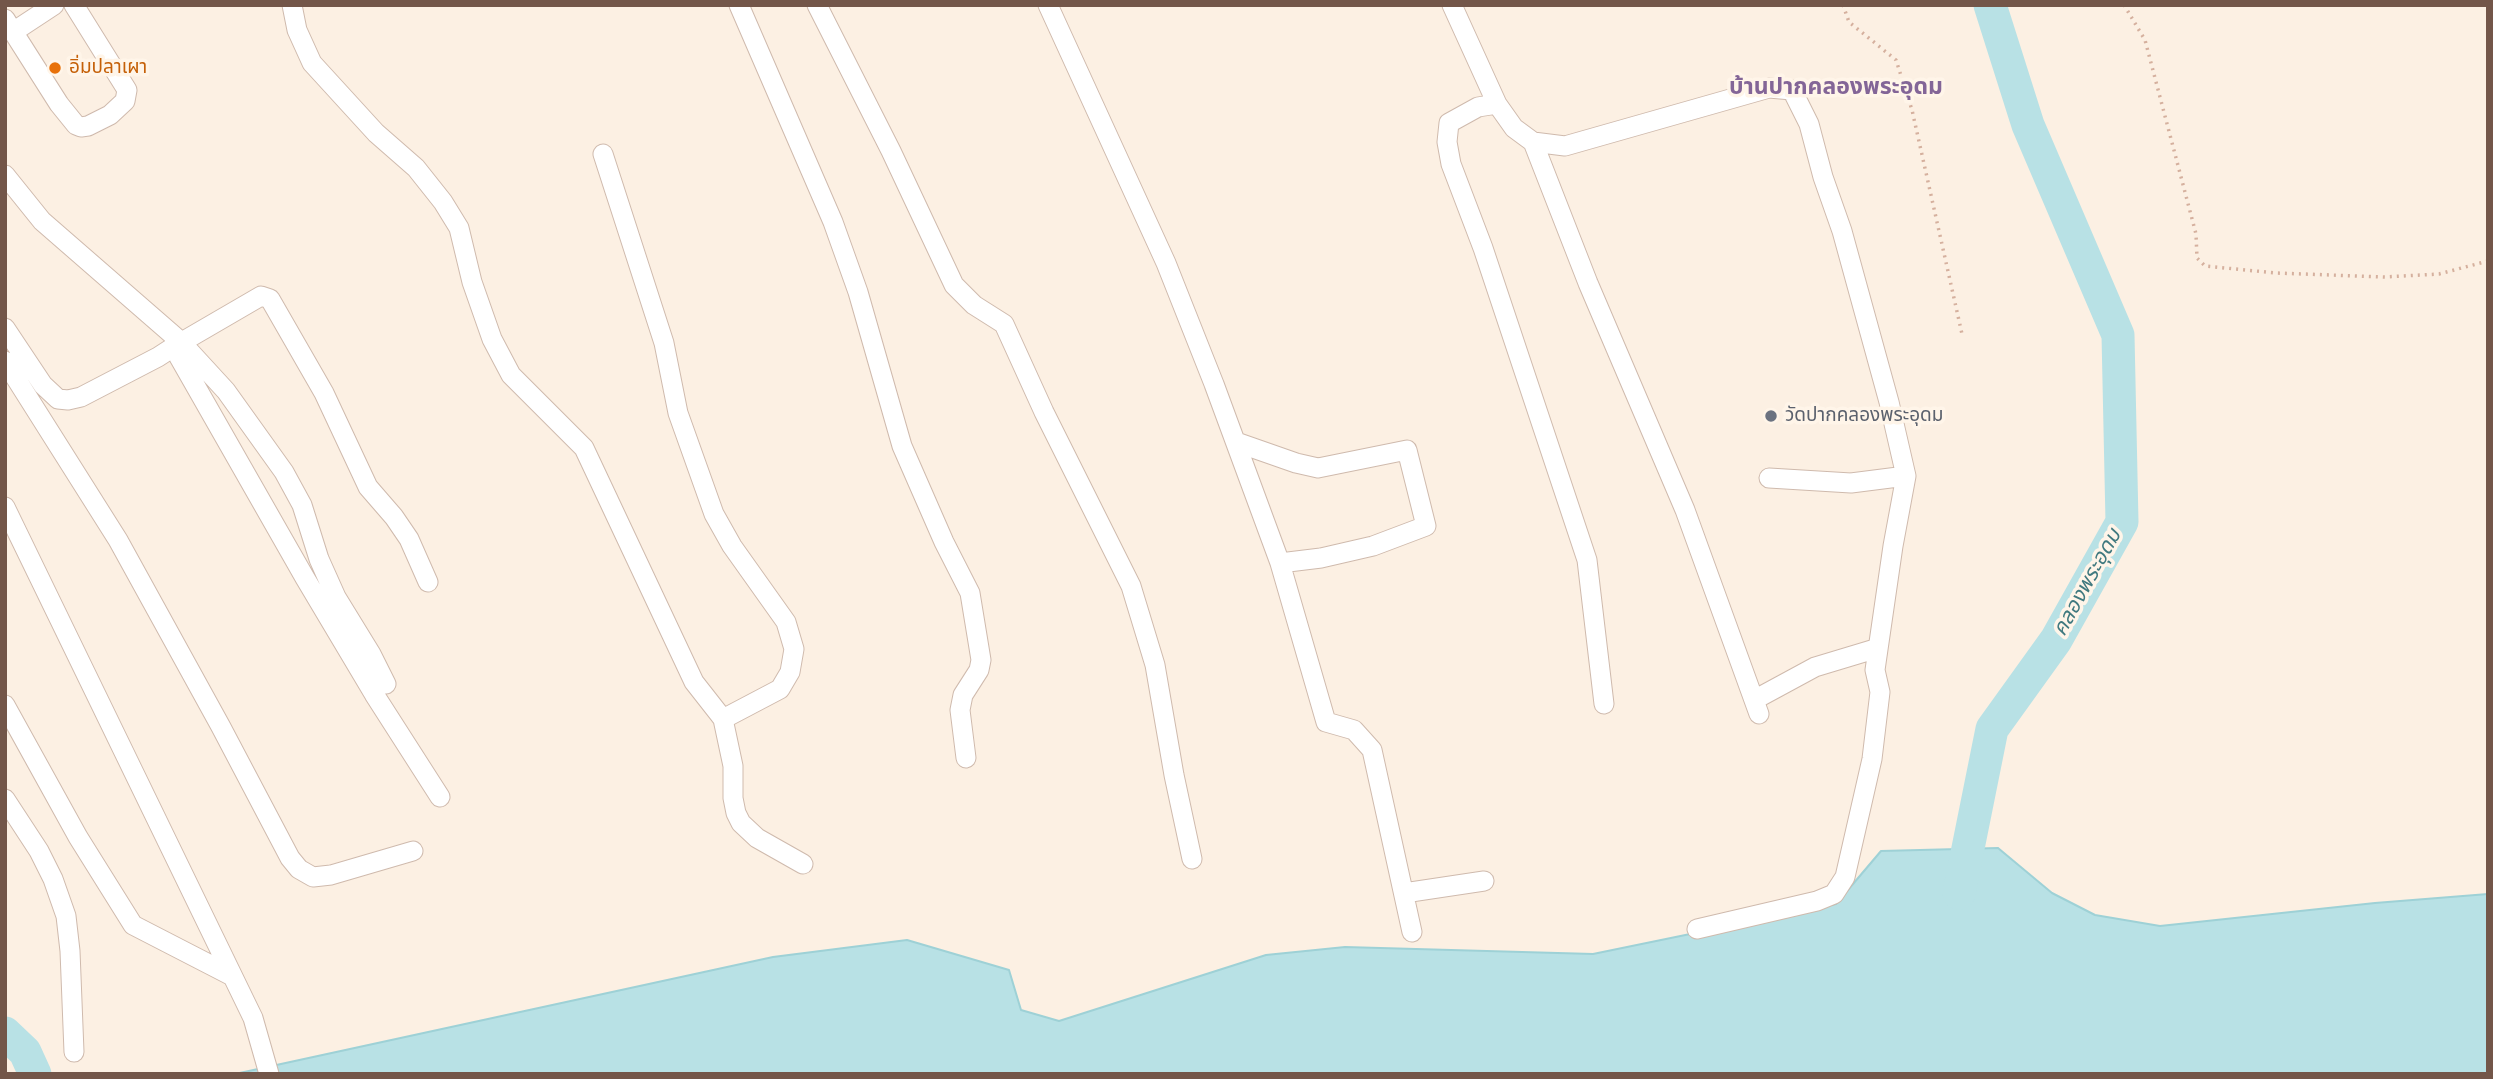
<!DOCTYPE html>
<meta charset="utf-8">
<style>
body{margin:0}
#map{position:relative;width:2493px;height:1079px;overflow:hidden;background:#fcf0e3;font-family:"Roboto Condensed",sans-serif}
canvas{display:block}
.frame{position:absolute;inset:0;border:7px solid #735649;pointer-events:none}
</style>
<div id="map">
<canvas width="2493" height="1079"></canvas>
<div class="frame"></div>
</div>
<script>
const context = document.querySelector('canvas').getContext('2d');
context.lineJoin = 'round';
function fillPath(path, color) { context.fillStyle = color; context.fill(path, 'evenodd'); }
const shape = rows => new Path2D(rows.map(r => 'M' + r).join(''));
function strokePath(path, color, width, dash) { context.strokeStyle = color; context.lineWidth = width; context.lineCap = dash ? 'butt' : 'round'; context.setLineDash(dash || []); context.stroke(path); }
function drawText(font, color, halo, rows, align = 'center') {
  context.font = font + ' "Roboto Condensed","Noto Sans Thai",sans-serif'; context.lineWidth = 7; context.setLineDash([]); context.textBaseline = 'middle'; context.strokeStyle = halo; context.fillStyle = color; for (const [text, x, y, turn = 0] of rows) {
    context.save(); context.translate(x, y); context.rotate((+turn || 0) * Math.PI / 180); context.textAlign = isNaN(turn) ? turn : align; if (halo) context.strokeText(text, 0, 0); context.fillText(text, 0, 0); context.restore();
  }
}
const water = shape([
 [1998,848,2052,893,2095,915,2160,926,2375,903,2488,894,2488,1074,235,1074,773,957,907,940,1009,970,1021,1010,1059,1021,1266,955,1345,947,1593,954,1836,904,1881,851,1998,848]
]);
fillPath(water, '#b8e1e5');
strokePath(water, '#9ed1d6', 2);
strokePath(shape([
 [1959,893,1992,729,2056,640,2122,522,2118,335,2028,125,1990,5],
 [5,1033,25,1052,35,1074]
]), '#b8e1e5', 33);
const minor = shape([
 [292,5,297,30,312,63,376,133,416,168,443,202,459,228,472,282,492,339,511,375,584,448,694,682,723,719,733,766,733,798,736,813,741,823,757,838,803,864],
 [739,5,833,222,858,292,902,446,944,542,970,593,981,660,979,670,963,695,960,710,966,758],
 [817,5,891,151,954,285,974,305,1004,324,1044,412,1131,586,1155,665,1174,775,1192,859],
 [1048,5,1166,263,1214,384,1280,563,1326,722,1354,730,1372,750,1412,932],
 [1452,5,1497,104,1514,128,1533,142,1588,283,1685,510,1759,714],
 [5,19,59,104,76,125,81,127,88,126,110,115,125,101,127,90,74,5],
 [13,32,54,5],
 [1497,104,1478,107,1449,123,1447,142,1451,164,1483,248,1587,560,1604,704],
 [1533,142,1565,146,1769,88,1792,90,1809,124,1823,177,1842,231,1889,402,1906,476,1893,546,1875,670,1880,692,1872,759,1845,877,1834,894,1817,901,1697,929],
 [603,154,664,343,678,413,714,514,732,546,786,622,794,649,790,672,780,689,723,719],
 [5,175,42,221,181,342,226,391,284,472,302,505,319,559,336,597,371,654,386,684],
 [5,328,43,385,58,399,68,400,81,397,158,357,175,346,179,357,305,578,374,694,440,797],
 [175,346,261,296,270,299,324,393,368,487,394,517,409,539,428,582],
 [5,361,118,540,221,727,290,858,299,869,313,877,331,875,413,851],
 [1236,442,1296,463,1318,468,1407,450,1426,526,1373,546,1321,558,1280,563],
 [1769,478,1851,483,1906,476],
 [5,507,253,1018,269,1074],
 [1754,700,1815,667,1878,648],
 [5,705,78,837,133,925,232,976],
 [5,799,39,851,53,879,66,916,70,951,74,1052],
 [1404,893,1484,881]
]);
strokePath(minor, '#cfbaad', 21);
strokePath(shape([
 [1843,5,1849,22,1896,60,1912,110,1962,334],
 [2124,5,2145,40,2196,234,2197,258,2205,266,2276,273,2385,277,2439,274,2488,261]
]), '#d5b09e', 3.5, [2, 5]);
strokePath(minor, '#fff', 19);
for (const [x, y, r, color] of [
 [55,68,7,"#e8710a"],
 [1771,416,7,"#6b7280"]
]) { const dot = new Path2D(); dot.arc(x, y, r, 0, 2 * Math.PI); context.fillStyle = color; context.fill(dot); strokePath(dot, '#fff5e9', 2.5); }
drawText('19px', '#c56008', '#fff5e9', [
 ["อิ่มปลาเผา",69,68]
], 'left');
drawText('19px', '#5b616d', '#fff5e9', [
 ["วัดปากคลองพระอุดม",1785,416]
], 'left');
drawText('italic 21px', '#40797f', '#fff5e9', [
 ["คลองพระอุดม",2088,583,-61]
]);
drawText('bold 23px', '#836597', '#fff5e9', [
 ["บ้านปากคลองพระอุดม",1836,88]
]);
</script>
